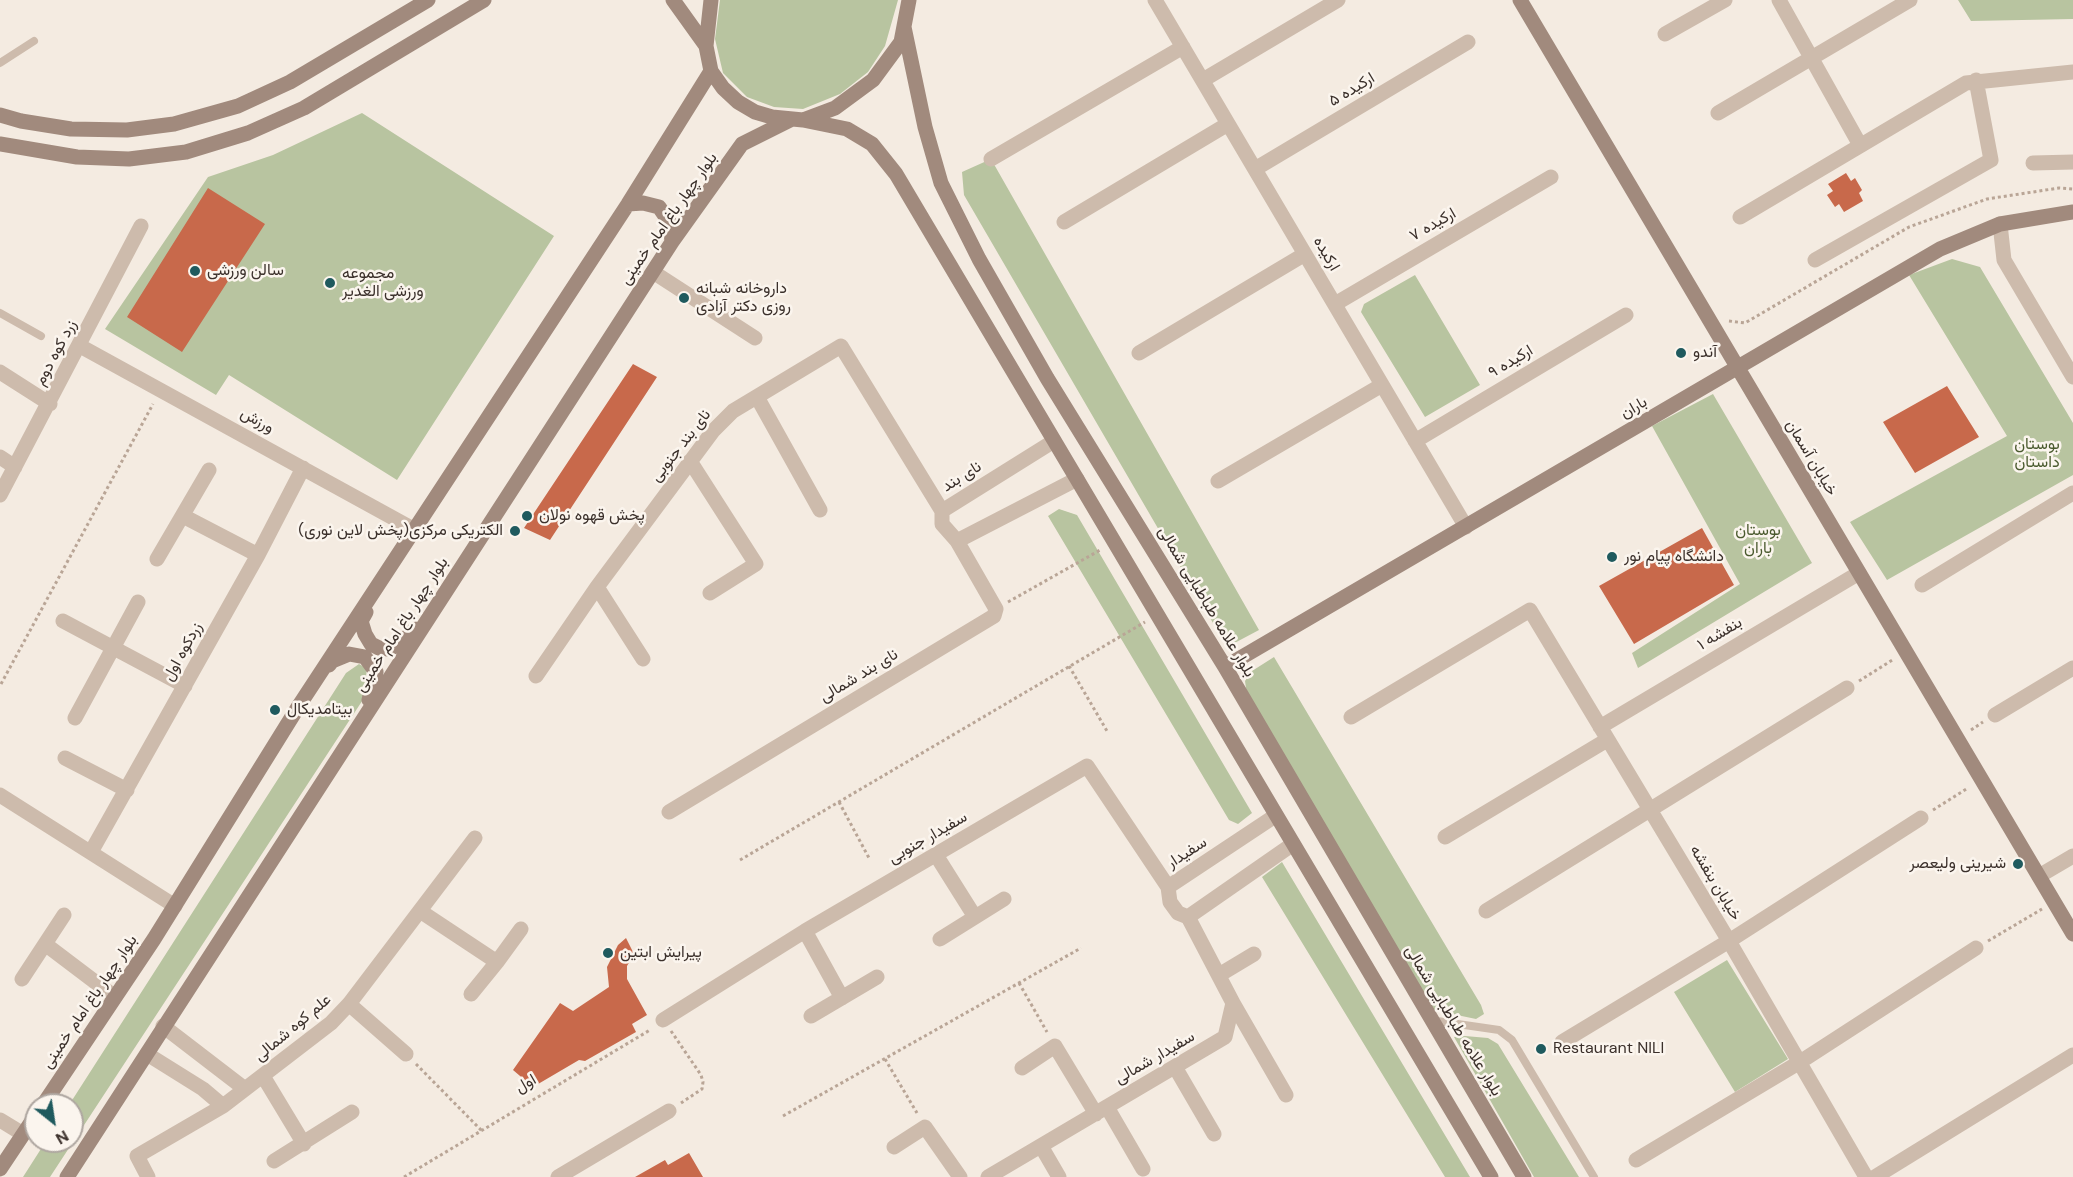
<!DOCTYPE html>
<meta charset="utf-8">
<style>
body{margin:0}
#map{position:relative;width:2073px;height:1177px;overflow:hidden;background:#f4ebe1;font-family:"DM Sans",sans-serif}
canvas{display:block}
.north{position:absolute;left:24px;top:1093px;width:60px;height:60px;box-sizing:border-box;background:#fbf5ee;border:2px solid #aea6a0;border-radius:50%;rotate:150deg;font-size:16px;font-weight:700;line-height:24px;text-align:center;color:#3b302b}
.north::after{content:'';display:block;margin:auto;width:21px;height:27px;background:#1f5a5e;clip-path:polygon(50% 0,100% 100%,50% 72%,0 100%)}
</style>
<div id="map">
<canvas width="2073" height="1177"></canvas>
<div class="north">N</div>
</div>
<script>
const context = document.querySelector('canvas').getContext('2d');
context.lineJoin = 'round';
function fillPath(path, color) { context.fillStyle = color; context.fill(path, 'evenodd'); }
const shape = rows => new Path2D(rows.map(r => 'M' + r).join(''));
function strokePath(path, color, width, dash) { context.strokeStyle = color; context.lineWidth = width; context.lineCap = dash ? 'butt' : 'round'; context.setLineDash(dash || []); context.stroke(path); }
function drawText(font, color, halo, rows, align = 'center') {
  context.font = font + ' "DM Sans",Vazirmatn,sans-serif'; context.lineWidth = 5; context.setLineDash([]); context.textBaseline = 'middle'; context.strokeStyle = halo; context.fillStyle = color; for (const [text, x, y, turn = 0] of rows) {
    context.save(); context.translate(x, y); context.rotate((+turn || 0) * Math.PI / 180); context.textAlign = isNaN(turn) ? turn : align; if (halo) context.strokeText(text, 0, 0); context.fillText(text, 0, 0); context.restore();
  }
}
fillPath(shape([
 [720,0,898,0,885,46,868,72,840,94,803,109,774,107,747,97,723,73,715,39],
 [1958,0,2073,0,2073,19,1971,21],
 [362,113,554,236,397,480,229,375,216,395,105,329,208,177,273,155],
 [991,159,1259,630,1227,647,964,195,962,172],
 [1952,259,1980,267,2073,423,2073,475,1887,580,1850,522,2007,436,1909,275],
 [1415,275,1480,385,1425,417,1361,312,1364,304],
 [1713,394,1812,563,1638,668,1632,653,1740,584,1652,426],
 [1059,509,1077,515,1252,813,1238,824,1229,820,1048,516],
 [1274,657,1481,1005,1484,1014,1476,1019,1433,1010,1247,695,1245,681,1252,671],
 [359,664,366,668,368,692,50,1177,23,1177,46,1141,72,1141,72,1105,69,1105,346,673],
 [1282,862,1470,1177,1445,1177,1262,877],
 [1727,960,1788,1059,1735,1092,1674,992],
 [1465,1036,1488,1038,1498,1044,1579,1177,1534,1177,1454,1037]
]), '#b8c4a0');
fillPath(shape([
 [1846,173,1851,181,1855,178,1862,190,1859,193,1863,201,1844,212,1839,204,1835,207,1827,195,1833,191,1828,184],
 [208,188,265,224,182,352,127,317],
 [633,364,657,377,550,540,524,528],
 [1947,386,1979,437,1915,473,1883,422],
 [1702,528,1734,585,1634,644,1599,586],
 [626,938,634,954,627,966,627,979,647,1015,632,1024,636,1032,585,1061,579,1060,533,1087,513,1070,560,1003,573,1011,609,987,607,967,618,945],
 [689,1153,703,1177,635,1177,665,1160,668,1165]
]), '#c8694b');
strokePath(shape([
 [1729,321,1745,323,1909,227,1987,199,2059,188,2073,189],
 [1008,602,1102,549],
 [1069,666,1107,731],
 [1859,681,1894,659],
 [1,684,153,404],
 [1971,730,1983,722],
 [839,802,869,858],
 [1933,810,1968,788],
 [740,860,1145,622],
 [1988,941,2042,909],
 [1019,983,1047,1032],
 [671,1031,701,1075,703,1082,702,1089,681,1103],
 [885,1059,917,1113],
 [416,1064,482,1131],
 [783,1116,1081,948],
 [404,1177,650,1030]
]), '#b9a596', 3, [3, 3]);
strokePath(shape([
 [0,63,34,41],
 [0,313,41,336],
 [1430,1020,1499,1030,1512,1040,1594,1177]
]), '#cdbbac', 8);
strokePath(shape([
 [1155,0,1466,527],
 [1779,0,1860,145],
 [1665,34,1725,0],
 [1203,80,1338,0],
 [1718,113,1910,0],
 [991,159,1183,47],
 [2033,163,2073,162],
 [1255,169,1468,42],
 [1740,217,1966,83,2073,72],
 [1064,222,1228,124],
 [2000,224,2004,260,2073,377],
 [1815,260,1991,160,1976,80],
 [653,272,755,338],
 [1335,304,1551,177],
 [80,346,415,530],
 [1139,353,1305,254],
 [0,372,50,404],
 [757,397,820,510],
 [1054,441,942,511,942,524,957,541,1077,479],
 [1415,441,1626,315],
 [0,457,15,467],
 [690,461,756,564,710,593],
 [1218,481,1382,385],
 [0,495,141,226],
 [183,516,258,555],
 [157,559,209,470],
 [1922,585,2073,493],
 [597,587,643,659],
 [63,621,185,686],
 [536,676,597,587,713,431,733,411,841,346,942,511],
 [1995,715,2073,668],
 [1351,717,1530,610,1729,941,1866,1177],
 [75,718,138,602],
 [1600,727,1859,573],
 [65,758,127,790],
 [0,795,175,906],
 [669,812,994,616,996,609,957,541],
 [1275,816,1168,887,1170,902,1178,913,1188,917,1293,844],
 [1445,837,1607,740],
 [91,852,258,555,303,468],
 [936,855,975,917],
 [2039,876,2073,856],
 [420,911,497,962,471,994],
 [1486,911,1847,688],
 [805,931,842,998],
 [940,939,1004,899],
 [45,944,115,997],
 [497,962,521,929],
 [1219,975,1254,954],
 [22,979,64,915],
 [1233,1003,1286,1095],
 [349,1004,406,1054],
 [811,1016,877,977],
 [663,1020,805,931,1087,766,1168,887],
 [163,1026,245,1089],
 [1562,1042,1729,941,1921,818],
 [147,1054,203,1089,223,1106],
 [1175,1067,1214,1134],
 [1022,1068,1055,1046,1096,1114],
 [263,1076,304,1144],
 [1107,1107,1143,1169],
 [0,1120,23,1134],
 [1041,1146,1059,1177],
 [894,1147,925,1127,960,1177],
 [1636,1160,1800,1062,1976,948],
 [274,1161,352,1112],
 [148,1177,137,1156,223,1106,331,1023,349,1004,475,838],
 [558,1177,669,1111],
 [988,1177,1225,1037,1233,1003,1188,917],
 [1875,1177,2073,1055]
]), '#cdbbac', 15);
strokePath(shape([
 [673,0,706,46],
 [711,0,706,46,711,71,723,88,738,102,755,112,772,117,803,120,835,108,873,80,901,42,909,0],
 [1520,0,2073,934],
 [904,27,925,127,941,183,979,259,1047,378,1225,667,1524,1177],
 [0,115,21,121,71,129,127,130,174,124,238,106,290,82,428,0],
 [803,120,847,129,872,144,896,174,1491,1177],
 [0,144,77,157,129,159,186,152,248,133,304,108,484,0],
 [628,204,643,203,659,207,670,223,672,242],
 [366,612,361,621,365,634,371,644,379,648,388,649,400,644,415,629],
 [329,665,332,661,349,654,365,657,376,672,369,700],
 [1225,667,1940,249,2000,224,2073,212],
 [43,1105,154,939,300,704,628,204,711,71],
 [0,1169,36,1115],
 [67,1177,672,242,742,144,792,119]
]), '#a18a7d', 15);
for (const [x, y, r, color] of [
 [195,271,6,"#1f5a5e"],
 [330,283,6,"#1f5a5e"],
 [684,298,6,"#1f5a5e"],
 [1681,353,6,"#1f5a5e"],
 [527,516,6,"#1f5a5e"],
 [515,531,6,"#1f5a5e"],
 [1612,557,6,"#1f5a5e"],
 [275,710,6,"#1f5a5e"],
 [2018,864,6,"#1f5a5e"],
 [608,953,6,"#1f5a5e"],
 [1541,1049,6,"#1f5a5e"]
]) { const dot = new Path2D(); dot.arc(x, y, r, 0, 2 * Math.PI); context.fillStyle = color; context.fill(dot); strokePath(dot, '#fbf5ee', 2); }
drawText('16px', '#3b302b', '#fbf5ee', [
 ["ارکیده ۵",1352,90,-31],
 ["بلوار چهار باغ امام خمینی",669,219,-55],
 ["ارکیده ۷",1433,225,-30],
 ["ارکیده",1326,254,60],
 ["زرد کوه دوم",56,353,-62],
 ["ارکیده ۹",1511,362,-31],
 ["باران",1634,408,-30],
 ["ورزش",257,421,29],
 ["نای بند جنوبی",681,446,-52],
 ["خیابان آسمان",1811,458,59],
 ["نای بند",962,477,-32],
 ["بلوار علامه طباطبایی شمالی",1206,602,59],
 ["بلوار چهار باغ امام خمینی",402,625,-57],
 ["بنفشه ۱",1720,634,-31],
 ["زردکوه اول",183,652,-61],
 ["نای بند شمالی",859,676,-31],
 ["سفیدار جنوبی",928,838,-30],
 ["سفیدار",1187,853,-33],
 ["خیابان بنفشه",1715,883,59],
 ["بلوار چهار باغ امام خمینی",90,1002,-56],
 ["بلوار علامه طباطبایی شمالی",1453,1021,59],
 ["علم کوه شمالی",293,1028,-40],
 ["سفیدار شمالی",1155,1058,-30],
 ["اول",526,1084,-30]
]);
drawText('16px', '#3b302b', '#fbf5ee', [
 ["سالن ورزشی",207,271],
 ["مجموعه",342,274],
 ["ورزشی الغدیر",342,292],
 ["داروخانه شبانه",696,289],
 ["روزی دکتر آزادی",696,307],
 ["آندو",1693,353],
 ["پخش قهوه نولان",539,516],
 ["الکتریکی مرکزی(پخش لاین نوری)",503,531,"right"],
 ["دانشگاه پیام نور",1624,557],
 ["بیتامدیکال",287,710],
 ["شیرینی ولیعصر",2006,864,"right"],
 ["پیرایش ابتین",620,953],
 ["Restaurant NILI",1553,1049]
], 'left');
drawText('16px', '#4a5a2e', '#fbf5ee', [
 ["بوستان",2037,445],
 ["داستان",2037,463],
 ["بوستان",1758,531],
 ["باران",1758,549]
]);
</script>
